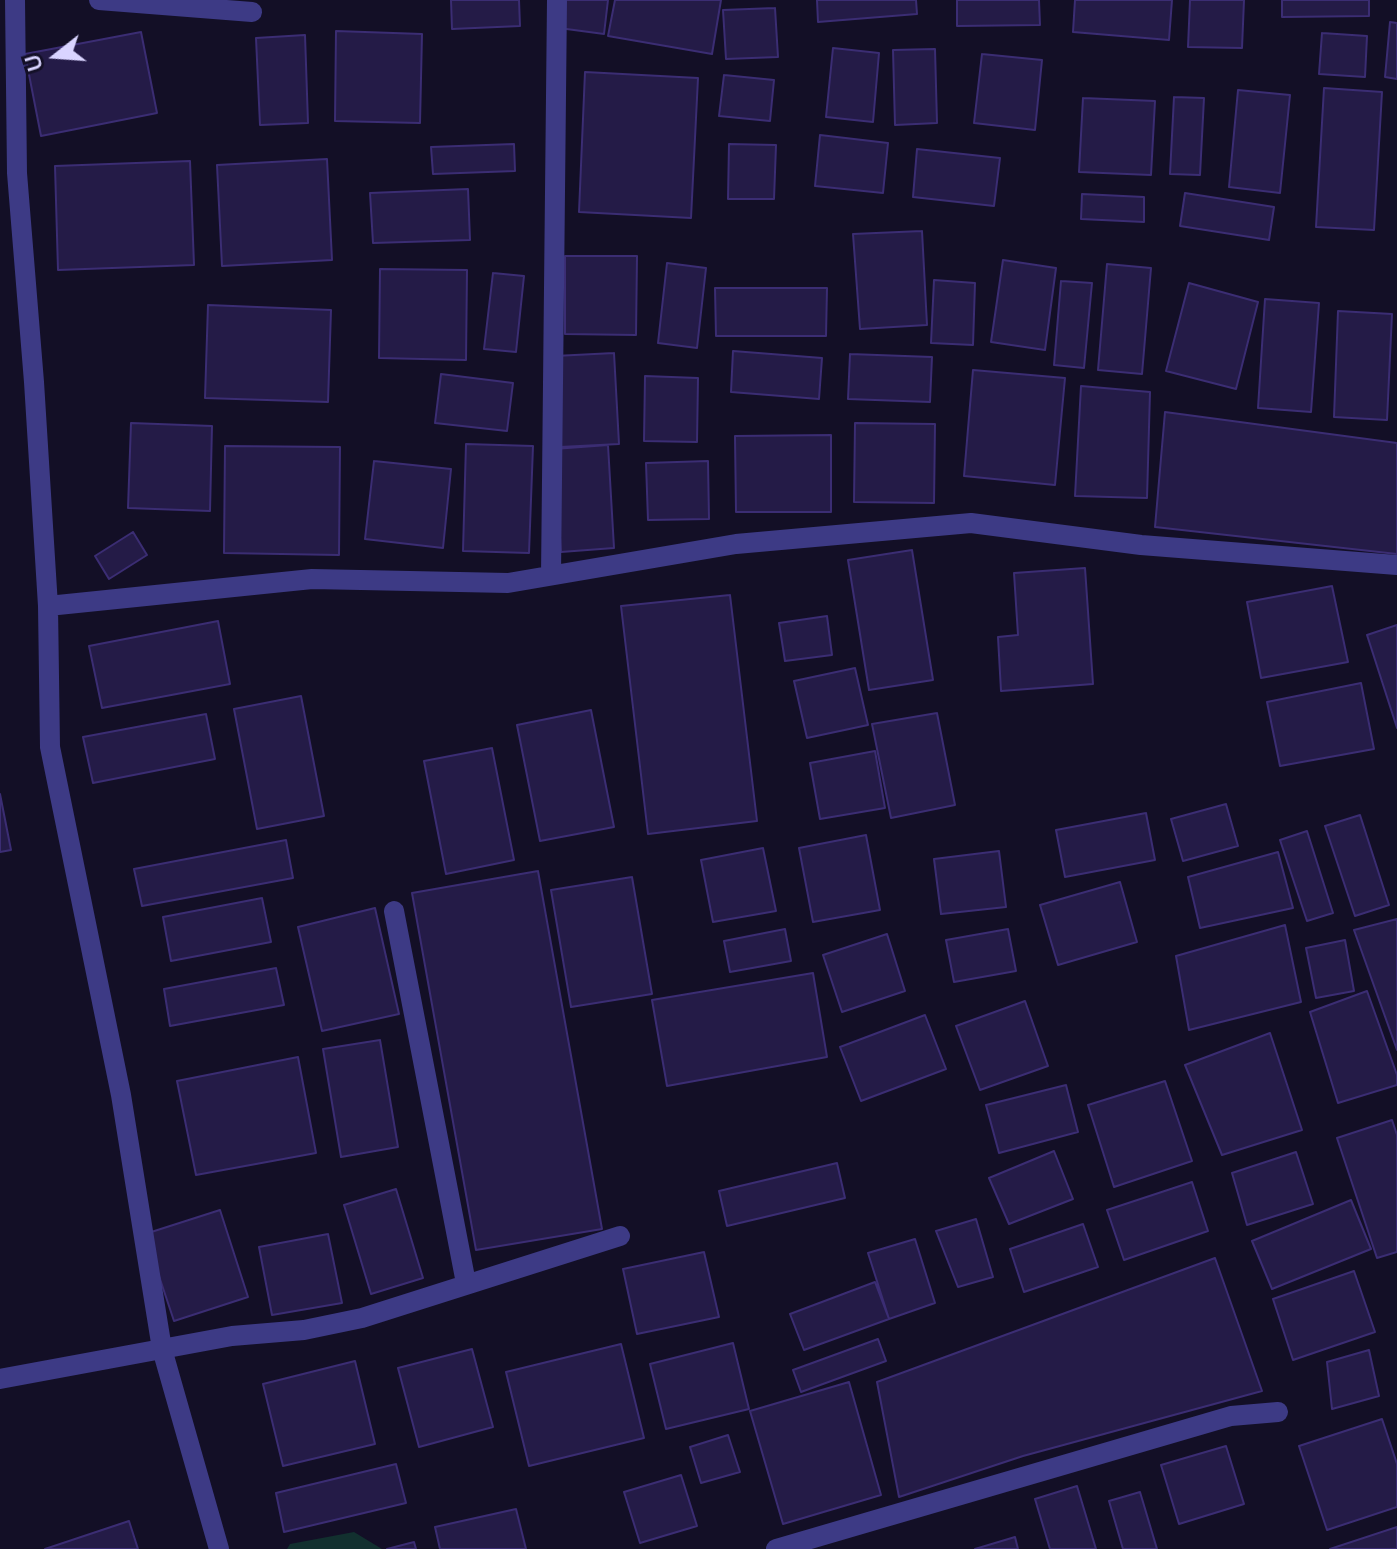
<!DOCTYPE html>
<style>
body{margin:0}
#map{position:relative;width:1397px;height:1549px;overflow:hidden;background:#130f26;font-family:Mulish,sans-serif}
canvas{display:block}
.north{position:absolute;left:16px;top:16px;width:80px;height:80px;-webkit-text-stroke:6px #130f26;paint-order:stroke;rotate:253deg;font-size:22px;font-weight:700;line-height:32px;text-align:center;color:#d9d4ff}
.north::after{content:'';display:block;margin:auto;width:28px;height:36px;background:#d9d4ff;clip-path:polygon(50% 0,100% 100%,50% 72%,0 100%)}
</style>
<div id="map">
<canvas width="1397" height="1549"></canvas>
<div class="north">U</div>
</div>
<script>
const context = document.querySelector('canvas').getContext('2d');
context.lineJoin = 'round';
function fillPath(path, color) { context.fillStyle = color; context.fill(path, 'evenodd'); }
const shape = rows => new Path2D(rows.map(r => 'M' + r).join(''));
function strokePath(path, color, width, dash) { context.strokeStyle = color; context.lineWidth = width; context.lineCap = dash ? 'butt' : 'round'; context.setLineDash(dash || []); context.stroke(path); }
fillPath(shape([
 [354,1532,382,1549,287,1549,290,1544]
]), '#12302f');
const building = shape([
 [451,0,519,0,520,26,452,29,451,0],
 [563,0,608,0,604,34,559,28,563,0],
 [615,0,721,0,712,54,608,36,615,0],
 [817,0,916,0,917,14,818,22,817,0],
 [957,0,1039,0,1040,25,957,26,957,0],
 [1075,0,1172,0,1169,40,1073,32,1075,0],
 [1190,0,1244,0,1242,48,1188,47,1190,0],
 [1282,0,1369,0,1369,16,1282,17,1282,0],
 [775,8,778,57,726,59,723,10,775,8],
 [1390,22,1397,23,1397,79,1385,77,1390,22],
 [336,31,422,34,420,123,335,121,336,31],
 [141,32,157,113,41,136,25,54,141,32],
 [1322,33,1367,36,1365,77,1319,74,1322,33],
 [305,35,308,123,260,125,256,38,305,35],
 [833,48,879,53,873,122,826,117,833,48],
 [935,49,937,123,895,125,893,50,935,49],
 [982,54,1042,60,1035,130,974,123,982,54],
 [585,72,698,78,691,218,579,212,585,72],
 [724,75,774,80,770,121,719,116,724,75],
 [1324,88,1382,92,1374,230,1316,227,1324,88],
 [1238,90,1290,95,1280,193,1229,187,1238,90],
 [1174,97,1204,98,1200,175,1170,174,1174,97],
 [1083,98,1155,101,1151,175,1079,172,1083,98],
 [820,135,888,143,883,193,815,186,820,135],
 [514,144,515,171,433,174,431,147,514,144],
 [729,144,776,145,774,199,728,199,729,144],
 [917,149,1000,158,994,206,913,197,917,149],
 [327,159,332,260,222,266,217,165,327,159],
 [190,161,194,265,58,270,55,166,190,161],
 [468,189,470,240,373,243,370,193,468,189],
 [1185,193,1274,207,1269,240,1180,226,1185,193],
 [1082,194,1144,197,1144,222,1081,219,1082,194],
 [922,231,927,325,860,329,853,234,922,231],
 [565,256,637,256,636,335,565,334,565,256],
 [1003,260,1056,268,1045,350,991,342,1003,260],
 [667,263,706,268,697,348,658,343,667,263],
 [1107,264,1151,268,1142,374,1098,370,1107,264],
 [380,269,467,270,466,360,379,358,380,269],
 [493,273,524,276,516,352,484,349,493,273],
 [934,280,975,283,973,345,931,343,934,280],
 [1061,281,1092,283,1084,368,1054,365,1061,281],
 [1189,283,1258,302,1236,389,1166,371,1189,283],
 [715,288,827,288,826,336,716,336,715,288],
 [1265,299,1319,303,1311,412,1258,408,1265,299],
 [208,305,331,310,328,402,205,398,208,305],
 [1338,311,1392,314,1387,420,1334,417,1338,311],
 [733,351,822,358,819,399,731,392,733,351],
 [614,353,619,444,560,447,555,356,614,353],
 [850,354,932,357,930,402,848,399,850,354],
 [973,370,1065,378,1055,485,964,476,973,370],
 [441,374,513,383,507,431,435,423,441,374],
 [645,376,698,378,697,442,644,441,645,376],
 [1081,386,1150,392,1147,498,1075,496,1081,386],
 [1165,412,1397,443,1397,554,1155,527,1165,412],
 [131,423,212,426,210,511,128,508,131,423],
 [855,423,935,424,934,503,854,502,855,423],
 [831,435,831,512,736,512,735,436,831,435],
 [466,444,533,446,529,553,463,551,466,444],
 [608,445,614,548,561,552,554,449,608,445],
 [225,446,340,447,339,555,224,553,225,446],
 [374,461,451,469,443,548,365,539,374,461],
 [708,461,709,519,648,520,646,463,708,461],
 [133,532,147,555,109,579,95,556,133,532],
 [912,550,933,680,869,690,848,560,912,550],
 [1085,568,1093,684,1001,691,998,637,1018,635,1014,573,1085,568],
 [1332,586,1348,662,1261,678,1247,602,1332,586],
 [730,595,757,821,648,834,621,606,730,595],
 [827,616,832,655,785,661,779,623,827,616],
 [218,621,230,684,102,708,89,646,218,621],
 [1397,625,1397,728,1367,635,1397,625],
 [855,668,868,725,807,738,794,681,855,668],
 [1361,683,1374,749,1280,766,1267,702,1361,683],
 [301,696,324,816,257,829,234,709,301,696],
 [591,710,614,827,540,841,517,725,591,710],
 [937,713,955,805,891,818,872,724,937,713],
 [206,714,215,759,93,783,83,737,206,714],
 [492,748,514,860,446,874,424,761,492,748],
 [875,751,885,808,820,819,810,763,875,751],
 [0,794,11,850,0,852,0,794],
 [1226,804,1238,846,1183,861,1171,819,1226,804],
 [1146,813,1155,860,1065,877,1056,830,1146,813],
 [1360,815,1389,905,1355,916,1325,826,1360,815],
 [1307,831,1333,913,1307,921,1280,840,1307,831],
 [866,835,880,910,813,922,799,848,866,835],
 [286,840,293,878,142,906,134,869,286,840],
 [763,848,776,911,713,922,701,860,763,848],
 [999,851,1006,907,941,914,934,859,999,851],
 [1278,852,1293,908,1200,928,1188,877,1278,852],
 [538,871,602,1229,476,1250,412,893,538,871],
 [632,877,652,994,571,1007,551,890,632,877],
 [1120,882,1137,942,1058,965,1040,905,1120,882],
 [262,898,271,942,171,961,163,917,262,898],
 [375,908,399,1014,322,1031,298,927,375,908],
 [1397,919,1397,1050,1354,930,1397,919],
 [1285,925,1301,1002,1189,1030,1176,956,1285,925],
 [785,929,791,961,730,972,724,941,785,929],
 [1008,929,1016,971,954,982,946,940,1008,929],
 [887,934,905,991,842,1012,823,955,887,934],
 [1345,940,1354,991,1316,998,1306,948,1345,940],
 [276,968,284,1005,170,1026,164,989,276,968],
 [813,973,827,1057,667,1086,652,1000,813,973],
 [1367,991,1397,1075,1397,1085,1338,1103,1310,1012,1367,991],
 [1025,1001,1048,1066,980,1090,956,1026,1025,1001],
 [925,1015,946,1069,861,1101,840,1047,925,1015],
 [1270,1033,1302,1130,1222,1155,1185,1065,1270,1033],
 [380,1040,398,1147,341,1157,323,1049,380,1040],
 [298,1057,316,1153,196,1175,177,1081,298,1057],
 [1165,1081,1192,1161,1114,1187,1088,1105,1165,1081],
 [1066,1085,1078,1132,999,1153,986,1105,1066,1085],
 [1392,1120,1397,1135,1397,1252,1377,1258,1337,1138,1392,1120],
 [1054,1151,1073,1199,1009,1224,989,1178,1054,1151],
 [1296,1152,1313,1204,1247,1225,1232,1173,1296,1152],
 [837,1163,845,1198,727,1226,719,1191,837,1163],
 [1192,1182,1208,1231,1124,1260,1107,1210,1192,1182],
 [396,1189,423,1278,371,1294,344,1205,396,1189],
 [1351,1200,1371,1249,1272,1289,1252,1241,1351,1200],
 [220,1210,248,1297,174,1321,145,1234,220,1210],
 [976,1219,993,1277,958,1287,936,1231,976,1219],
 [1083,1224,1098,1267,1024,1292,1010,1249,1083,1224],
 [328,1234,342,1303,272,1315,259,1247,328,1234],
 [915,1239,935,1303,889,1319,868,1253,915,1239],
 [704,1252,719,1317,637,1334,623,1269,704,1252],
 [1215,1258,1262,1391,1023,1456,899,1497,877,1382,1215,1258],
 [1354,1271,1375,1332,1293,1360,1273,1299,1354,1271],
 [875,1282,889,1319,804,1350,790,1314,875,1282],
 [878,1339,886,1361,801,1392,793,1370,878,1339],
 [733,1343,749,1409,666,1429,650,1364,733,1343],
 [621,1344,644,1438,529,1466,506,1372,621,1344],
 [472,1349,493,1427,419,1447,398,1368,472,1349],
 [1369,1350,1379,1396,1332,1409,1327,1362,1369,1350],
 [355,1361,375,1444,283,1466,263,1384,355,1361],
 [849,1382,881,1495,783,1524,750,1411,849,1382],
 [1382,1419,1397,1464,1397,1507,1327,1530,1299,1446,1382,1419],
 [728,1435,740,1472,701,1483,690,1447,728,1435],
 [1226,1446,1244,1504,1179,1524,1161,1465,1226,1446],
 [396,1464,406,1503,284,1532,276,1493,396,1464],
 [681,1475,697,1526,640,1543,624,1492,681,1475],
 [1077,1486,1096,1549,1050,1549,1035,1499,1077,1486],
 [1140,1492,1157,1549,1123,1549,1109,1501,1140,1492],
 [516,1509,526,1549,440,1549,435,1527,516,1509],
 [129,1521,138,1549,45,1549,129,1521],
 [1397,1527,1397,1549,1330,1549,1397,1527],
 [1015,1537,1018,1549,975,1549,1015,1537],
 [414,1542,416,1549,387,1549,414,1542]
]);
fillPath(building, '#241b47');
strokePath(building, '#3b2d73', 2);
strokePath(shape([
 [15,0,17,173,34,382,48,606,50,747,121,1095,162,1349,219,1549],
 [99,0,252,12],
 [551,575,557,0],
 [48,606,312,579,508,583,736,544,971,523,1141,545,1397,565],
 [394,911,466,1283],
 [0,1379,232,1336,304,1330,362,1318,620,1236],
 [776,1549,1231,1416,1278,1412]
]), '#3d3a85', 20);
</script>
